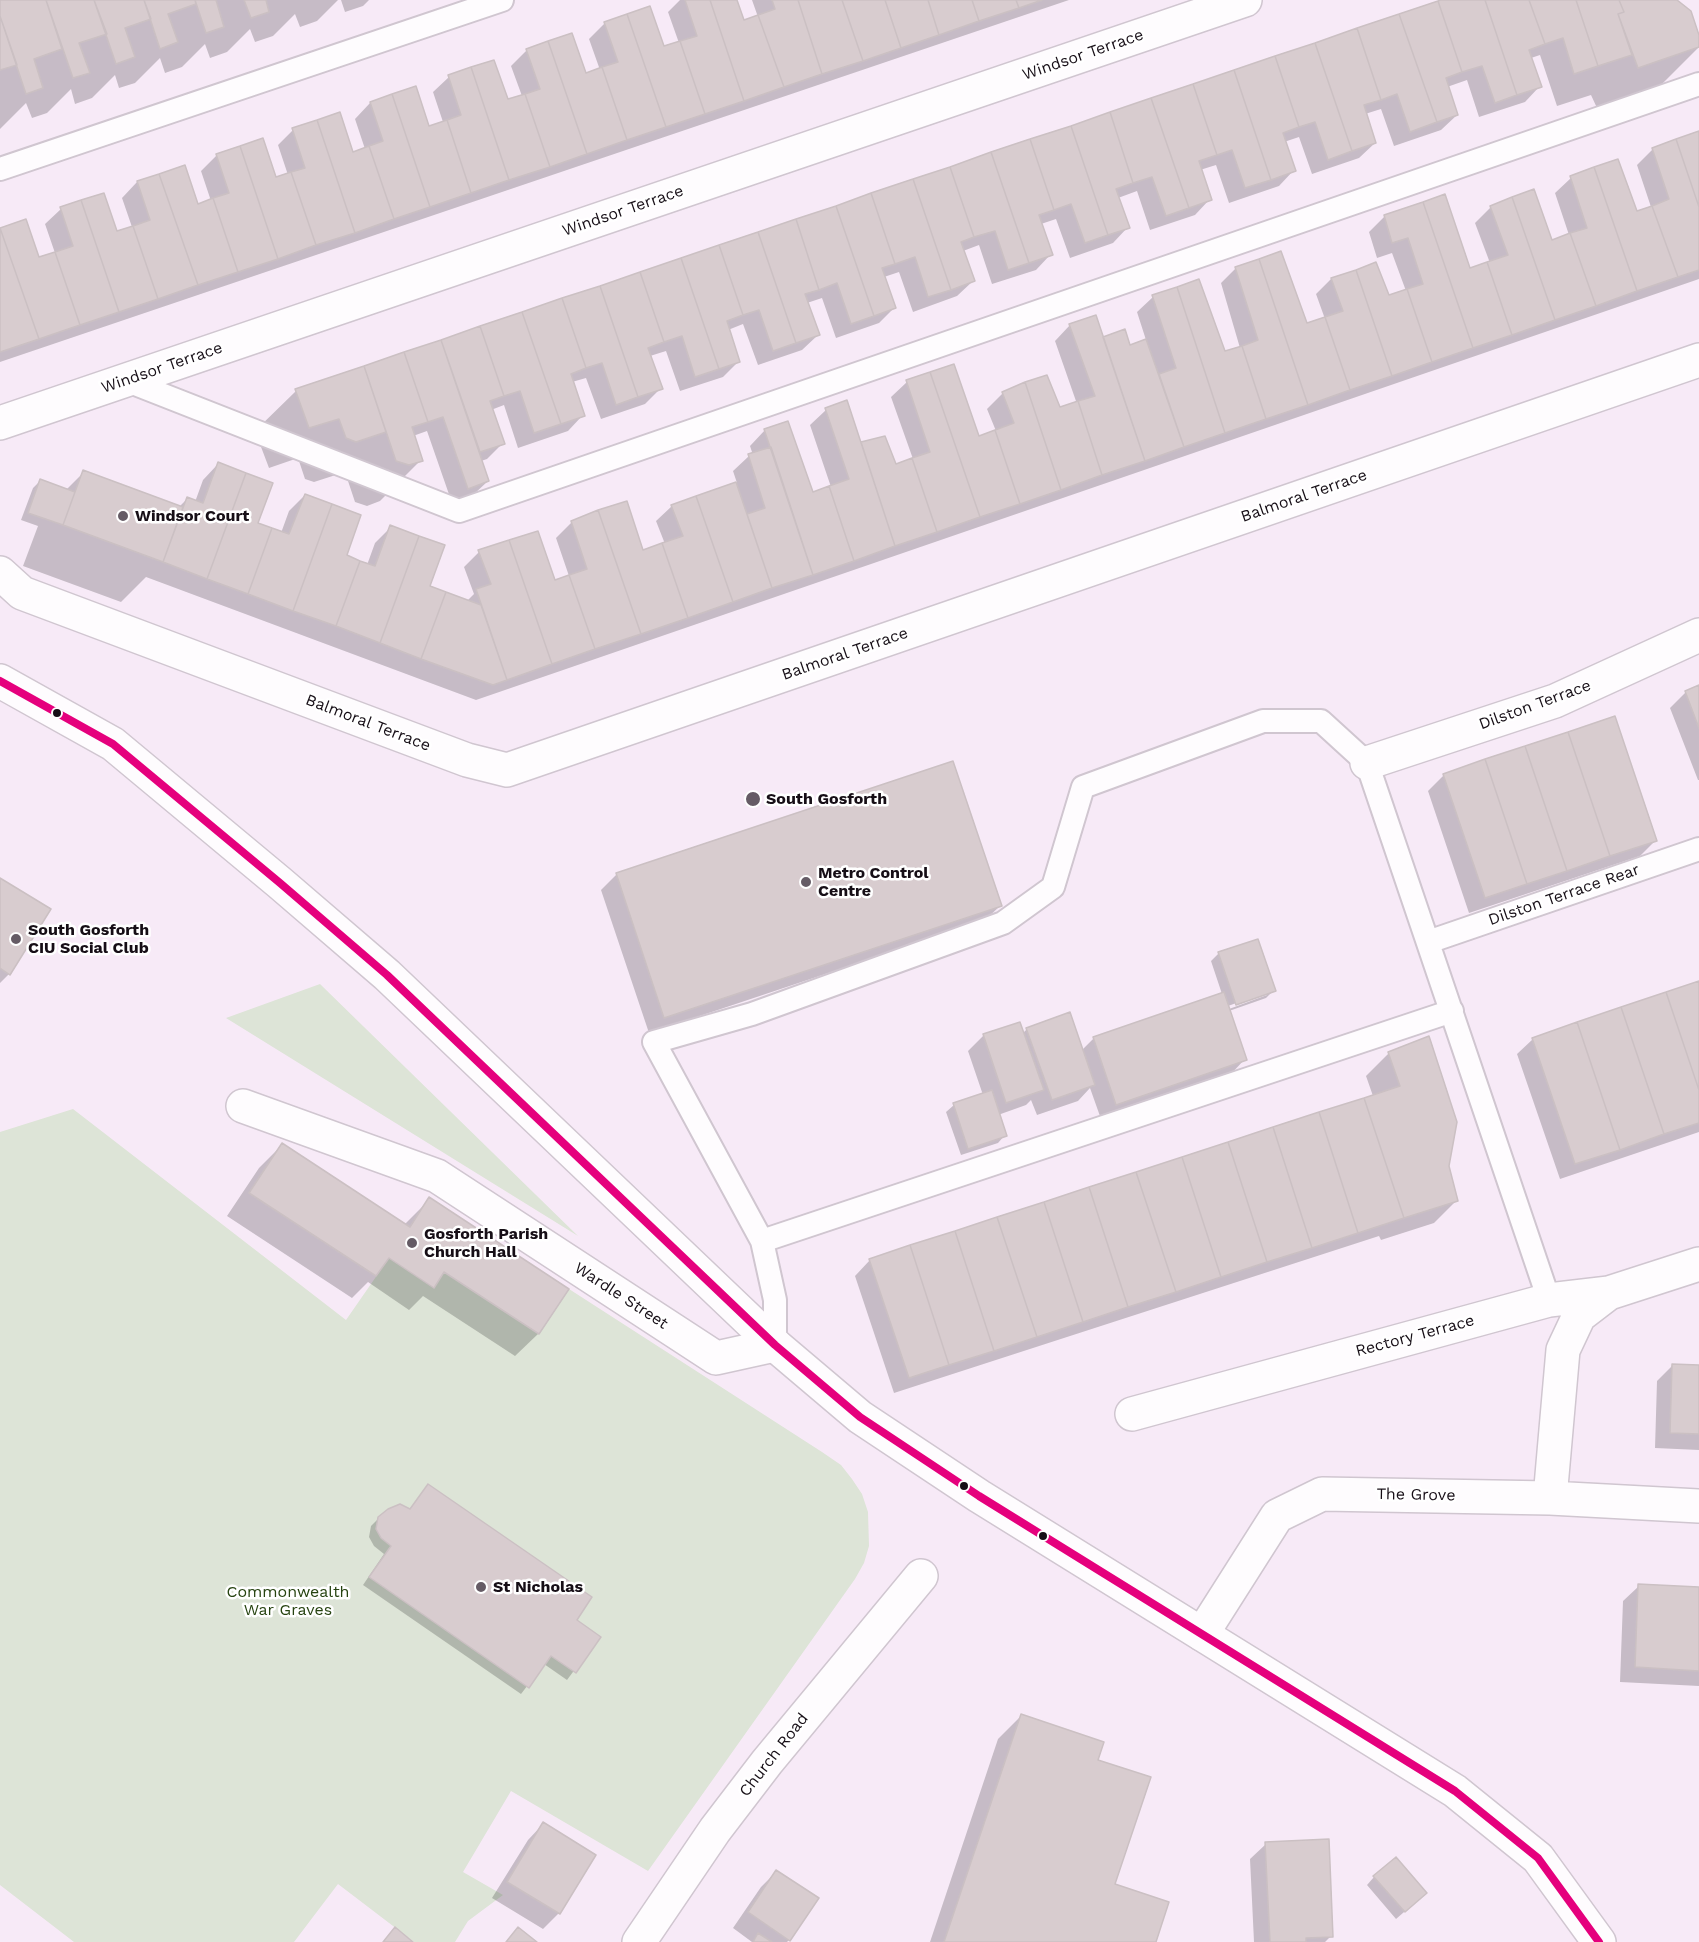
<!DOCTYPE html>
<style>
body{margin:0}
canvas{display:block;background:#f7eaf7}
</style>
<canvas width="1699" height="1942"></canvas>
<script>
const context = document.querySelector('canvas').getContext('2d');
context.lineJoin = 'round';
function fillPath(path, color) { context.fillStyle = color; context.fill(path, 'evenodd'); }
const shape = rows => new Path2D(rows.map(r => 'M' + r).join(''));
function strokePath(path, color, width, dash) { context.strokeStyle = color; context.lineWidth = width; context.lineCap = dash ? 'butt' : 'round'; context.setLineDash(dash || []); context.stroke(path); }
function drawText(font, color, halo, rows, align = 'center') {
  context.font = font + ' "Work Sans",sans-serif'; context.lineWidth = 5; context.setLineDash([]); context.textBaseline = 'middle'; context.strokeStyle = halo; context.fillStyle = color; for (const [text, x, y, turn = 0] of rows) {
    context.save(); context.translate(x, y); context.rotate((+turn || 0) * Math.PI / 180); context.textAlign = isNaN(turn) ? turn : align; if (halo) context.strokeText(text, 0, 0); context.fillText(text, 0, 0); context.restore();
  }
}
fillPath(shape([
 [320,984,578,1236,226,1018],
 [73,1109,346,1320,389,1258,433,1287,444,1272,539,1334,569,1289,822,1452,841,1465,852,1479,862,1494,868,1512,869,1546,864,1563,855,1579,648,1871,511,1791,463,1872,503,1895,468,1921,455,1942,414,1942,338,1884,294,1942,74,1942,0,1885,0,1132]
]), '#dde4d7');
fillPath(shape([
 [0,0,338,0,317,21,300,27,295,14,273,36,255,42,250,29,227,52,210,58,205,44,182,67,165,73,160,58,135,83,119,88,115,75,92,98,75,104,71,89,47,113,32,118,26,103,0,129],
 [341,0,369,0,363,6,345,12],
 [680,0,736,0,743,22,758,17,752,0,1069,0,0,362,0,230,38,259,55,253,45,224,61,209,116,233,132,227,122,198,137,182,184,167,197,206,211,201,201,171,216,156,262,140,275,179,288,175,278,145,293,130,352,153,365,149,355,119,370,103,429,128,443,122,433,92,449,77,507,101,522,96,511,66,527,50,585,75,600,70,589,39,605,23,663,48,679,43,668,12],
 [1444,0,1675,0,1699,40,1699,47,1660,86,1597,108,1591,95,1557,106,1540,55,1531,58,1540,86,1525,102,1479,117,1467,80,1447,87,1457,115,1441,130,1394,146,1381,109,1365,114,1375,143,1359,158,1312,174,1299,137,1284,142,1294,170,1279,186,1229,203,1216,165,1200,170,1210,199,1195,215,1150,230,1137,191,1118,198,1128,227,1113,243,1070,258,1056,219,1041,224,1051,254,1036,270,992,284,979,245,963,251,973,281,957,296,913,312,899,272,884,277,894,308,879,323,836,338,822,298,807,303,818,335,802,350,758,365,743,324,728,330,739,361,723,377,680,391,666,351,650,356,661,388,645,404,601,419,586,378,572,382,583,415,568,431,518,448,504,405,491,410,503,443,487,459,481,461,488,481,472,496,452,503,427,431,413,436,421,460,380,501,367,506,355,502,345,472,314,482,305,479,298,458,269,468,255,431,296,391],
 [1699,137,1699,279,476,700,146,577,121,602,23,566,38,526,21,520,33,488,40,481,66,490,84,472,179,507,187,499,195,502,203,480,218,464,256,523,281,533,289,511,305,495,345,556,367,565,375,543,391,527,428,587,466,602,474,594,464,567,479,552,554,582,569,576,556,538,572,522,642,552,665,544,656,521,672,506,737,483,733,471,749,456,753,455,750,446,765,430,812,494,831,487,810,425,826,410,860,444,884,438,895,466,913,459,891,397,907,382,978,437,996,431,987,409,1003,393,1060,409,1077,404,1055,341,1070,325,1102,339,1129,347,1146,340,1137,312,1153,297,1224,353,1240,348,1221,283,1236,268,1306,325,1325,319,1316,294,1331,279,1388,297,1406,291,1392,253,1377,258,1369,232,1384,217,1469,270,1490,263,1475,223,1491,207,1551,242,1569,235,1555,193,1571,178,1636,213,1651,207,1637,165,1653,149],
 [1699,687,1699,780,1698,780,1670,708,1686,692],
 [1444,775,1656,840,1640,856,1469,913,1428,791],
 [617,874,1000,906,984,921,649,1033,601,890],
 [0,880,9,974,0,983],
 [1257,940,1274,990,1266,998,1229,1011,1245,1059,1230,1075,1101,1119,1090,1088,1078,1101,1037,1115,1031,1100,1026,1105,998,1115,1005,1135,998,1143,961,1155,946,1112,954,1105,983,1095,968,1051,983,1036,1019,1023,1022,1034,1027,1029,1082,1050,1094,1038,1222,994,1211,961,1218,954],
 [1267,992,1267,995,1229,1009,1228,1006],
 [1699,983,1699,1132,1560,1179,1517,1054,1533,1039],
 [1389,1053,1447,1166,1457,1200,1434,1223,1381,1240,1379,1236,894,1393,855,1276,870,1260,1373,1096,1366,1076],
 [282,1145,404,1225,430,1199,567,1289,538,1334,515,1356,423,1296,409,1310,368,1282,352,1298,227,1216,259,1168],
 [1673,1365,1699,1367,1699,1450,1655,1448,1657,1381],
 [428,1486,575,1620,599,1637,567,1680,544,1664,521,1694,363,1585,384,1554,374,1546,369,1537,371,1526,379,1518,409,1510],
 [1639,1586,1699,1589,1699,1686,1620,1682,1623,1601],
 [1021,1716,1097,1761,1113,1885,1154,1942,930,1942,998,1739],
 [543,1824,559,1913,543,1929,492,1898,528,1840],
 [1266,1844,1331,1936,1325,1942,1254,1942,1250,1859],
 [776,1872,789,1940,787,1942,752,1942,733,1928,761,1887],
 [1374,1877,1418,1900,1396,1919,1367,1885]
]), '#0003');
const building = shape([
 [0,0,46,0,62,49,34,59,43,88,26,94,0,16,0,0],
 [46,0,94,0,107,34,79,43,90,73,73,78,46,0],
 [94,0,144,0,151,19,125,28,135,57,116,64,94,0],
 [144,0,195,0,196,4,168,14,178,42,160,49,144,0],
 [195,0,216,0,224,27,206,33,195,0],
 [244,0,266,0,269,12,251,18,244,0],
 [685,0,710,0,744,101,705,114,680,41,697,36,685,0],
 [710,0,737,0,744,20,758,15,784,87,744,101,710,0],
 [772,0,798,0,822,74,784,87,758,15,775,9,772,0],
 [798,0,842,0,863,61,822,74,798,0],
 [842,0,885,0,901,48,863,61,842,0],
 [885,0,928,0,939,35,901,48,885,0],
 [928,0,972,0,979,21,939,35,928,0],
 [972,0,1016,0,1019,8,979,21,972,0],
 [1016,0,1042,0,1019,8,1016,0],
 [1440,0,1485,0,1517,95,1495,103,1482,66,1462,72,1438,1,1440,0],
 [1485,0,1529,0,1545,44,1529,50,1542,87,1517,95,1485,0],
 [1529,0,1576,0,1598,66,1574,74,1563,38,1545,44,1529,0],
 [1576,0,1619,0,1624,12,1618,14,1632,55,1598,66,1576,0],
 [1619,0,1677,0,1691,11,1699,35,1699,47,1638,68,1618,14,1624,12,1619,0],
 [1438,1,1462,72,1446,78,1458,115,1437,122,1399,14,1438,1],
 [650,6,664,46,680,41,705,114,666,127,627,14,650,6],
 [627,14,666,127,627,140,602,67,618,62,604,22,627,14],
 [1399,14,1437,122,1410,132,1397,94,1381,100,1357,28,1399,14],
 [0,16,17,65,0,70,0,16],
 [1357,28,1381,100,1364,105,1376,143,1352,151,1315,43,1357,28],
 [572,33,586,73,602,67,627,140,587,154,548,41,572,33],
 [548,41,587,154,550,167,525,94,540,89,526,49,548,41],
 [1315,43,1352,151,1328,160,1315,122,1299,127,1275,56,1315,43],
 [1275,56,1299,127,1283,133,1296,171,1271,180,1234,70,1275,56],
 [494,60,508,99,525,94,550,167,509,180,471,67,494,60],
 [471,67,509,180,471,193,447,120,461,115,448,75,471,67],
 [1234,70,1271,180,1245,188,1232,150,1217,155,1193,84,1234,70],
 [1193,84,1217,155,1199,161,1212,200,1189,208,1151,98,1193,84],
 [416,86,429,126,447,120,471,193,430,207,392,94,416,86],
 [392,94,430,207,394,219,369,146,383,141,370,102,392,94],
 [1151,98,1189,208,1166,216,1152,177,1133,183,1110,112,1151,98],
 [340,112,353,152,369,146,394,219,355,233,317,120,340,112],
 [1110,112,1133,183,1116,189,1130,228,1108,235,1071,126,1110,112],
 [317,120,355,233,316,245,291,172,305,168,292,128,317,120],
 [1071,126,1108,235,1085,243,1071,204,1054,210,1030,139,1071,126],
 [1699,131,1699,207,1676,139,1699,131],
 [263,138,276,177,291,172,316,245,278,259,240,146,263,138],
 [1030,139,1054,210,1039,215,1053,255,1029,263,991,152,1030,139],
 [1676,139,1699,207,1699,270,1678,277,1652,206,1669,199,1652,148,1676,139],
 [240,146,278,259,238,272,213,198,229,193,216,154,240,146],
 [991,152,1029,263,1008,270,995,231,974,237,950,167,991,152],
 [1618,159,1637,211,1652,206,1678,277,1637,291,1594,167,1618,159],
 [185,165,198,204,213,198,238,272,198,285,159,174,185,165],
 [950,167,974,237,961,242,975,281,951,290,913,179,950,167],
 [1594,167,1637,291,1596,306,1570,233,1587,228,1570,176,1594,167],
 [159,174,198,285,158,299,133,226,150,220,137,181,159,174],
 [913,179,951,290,928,297,915,257,895,264,871,193,913,179],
 [1534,189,1552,240,1570,233,1596,306,1555,320,1512,197,1534,189],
 [104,193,117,231,133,226,158,299,119,312,81,200,104,193],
 [871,193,895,264,882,268,896,308,874,316,836,206,871,193],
 [1445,194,1470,268,1487,262,1512,335,1473,348,1423,202,1445,194],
 [1512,197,1555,320,1512,335,1487,262,1508,255,1490,206,1512,197],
 [81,200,119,312,80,325,55,252,73,246,60,207,81,200],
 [1423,202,1473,348,1432,362,1407,289,1423,284,1408,238,1392,243,1384,215,1423,202],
 [836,206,874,316,851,324,837,283,819,290,796,219,836,206],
 [26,219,39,257,55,252,80,325,39,339,0,228,26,219],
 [796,219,819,290,805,294,820,335,796,343,758,232,796,219],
 [0,228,39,339,0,352,0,228],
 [758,232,796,343,773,351,759,310,743,315,719,245,758,232],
 [719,245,743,315,727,321,740,362,719,369,681,258,719,245],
 [1281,251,1307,323,1325,317,1350,390,1308,405,1259,259,1281,251],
 [681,258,719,369,695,377,682,336,664,342,640,272,681,258],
 [1259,259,1308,405,1266,419,1242,346,1258,340,1235,267,1259,259],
 [1376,262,1389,295,1407,289,1432,362,1392,376,1356,270,1376,262],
 [1356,270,1392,376,1350,390,1325,317,1343,311,1331,278,1356,270],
 [640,272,664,342,648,348,663,389,638,397,600,286,640,272],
 [1199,279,1225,351,1242,346,1266,419,1225,433,1177,287,1199,279],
 [600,286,638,397,616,405,602,363,586,368,562,298,600,286],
 [1177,287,1225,433,1184,447,1159,374,1176,368,1152,295,1177,287],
 [562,298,586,368,571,374,585,416,561,424,522,312,562,298],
 [522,312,561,424,534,433,520,391,504,396,480,326,522,312],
 [1096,315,1145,461,1102,475,1078,401,1095,396,1069,324,1096,315],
 [480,326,504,396,490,401,505,444,480,452,441,340,480,326],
 [1125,329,1130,345,1146,339,1184,447,1145,461,1103,337,1125,329],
 [441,340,489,481,468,489,443,417,428,422,404,352,441,340],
 [404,352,428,422,412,427,423,461,409,465,396,461,364,366,404,352],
 [954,364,979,436,995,430,1020,504,980,517,930,372,954,364],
 [364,366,386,432,356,442,346,438,339,419,309,428,295,389,364,366],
 [930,372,980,517,937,532,912,458,930,452,906,380,930,372],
 [1047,375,1060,407,1078,401,1102,475,1061,490,1025,382,1047,375],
 [1025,382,1061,490,1020,504,995,430,1014,423,1002,392,1025,382],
 [847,400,895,546,854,561,829,486,849,479,825,408,847,400],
 [788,421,813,492,829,486,854,561,813,575,764,429,788,421],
 [885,436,896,464,912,458,937,532,895,546,861,442,885,436],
 [771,447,813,575,772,588,747,514,765,508,748,454,771,447],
 [218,462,246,473,207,579,163,562,187,497,203,503,218,462],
 [83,470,183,507,163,562,63,525,83,470],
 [246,473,273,483,258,523,272,528,248,594,207,579,246,473],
 [40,479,75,492,63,525,28,513,40,479],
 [736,482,772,588,733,602,696,496,736,482],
 [305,494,332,504,293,611,248,594,272,528,289,534,305,494],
 [696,496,733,602,688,618,662,543,683,536,671,505,696,496],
 [627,501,643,550,662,543,688,618,641,634,598,510,627,501],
 [332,504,361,515,347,555,360,561,336,626,293,611,332,504],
 [598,510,641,634,595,649,569,575,587,569,571,521,598,510],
 [390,525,419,536,380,643,336,626,360,561,375,566,390,525],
 [538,531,555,580,569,575,595,649,552,664,509,540,538,531],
 [419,536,445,545,430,586,446,592,421,659,380,643,419,536],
 [509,540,552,664,507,680,476,589,491,584,478,550,509,540],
 [446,592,481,605,507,680,493,685,421,659,446,592],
 [1699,685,1699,728,1685,691,1699,685],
 [1615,716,1657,841,1610,856,1568,732,1615,716],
 [1568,732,1610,856,1567,871,1525,746,1568,732],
 [1525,746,1567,871,1527,884,1485,759,1525,746],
 [1485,759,1527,884,1485,898,1443,774,1485,759],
 [953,761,1002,906,664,1018,616,873,953,761],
 [0,878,51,909,10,975,0,968,0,878],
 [1258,939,1276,991,1236,1005,1218,952,1258,939],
 [1699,981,1699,1090,1666,992,1699,981],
 [1224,992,1247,1060,1116,1105,1093,1037,1224,992],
 [1666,992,1699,1090,1699,1123,1664,1134,1621,1007,1666,992],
 [1621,1007,1664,1134,1620,1150,1577,1022,1621,1007],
 [1070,1012,1095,1085,1052,1100,1026,1028,1070,1012],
 [1020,1022,1044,1090,1006,1103,983,1034,1020,1022],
 [1577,1022,1620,1150,1575,1164,1532,1038,1577,1022],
 [1429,1036,1457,1122,1449,1166,1458,1201,1404,1218,1364,1098,1400,1086,1388,1052,1429,1036],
 [992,1090,1007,1136,968,1149,953,1103,992,1090],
 [1364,1098,1404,1218,1358,1233,1319,1112,1364,1098],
 [1319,1112,1358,1233,1312,1248,1273,1127,1319,1112],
 [1273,1127,1312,1248,1267,1262,1228,1142,1273,1127],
 [1228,1142,1267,1262,1221,1277,1182,1157,1228,1142],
 [282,1143,410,1227,429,1197,569,1289,539,1334,444,1272,434,1288,389,1258,376,1276,249,1193,282,1143],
 [1182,1157,1221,1277,1176,1292,1136,1172,1182,1157],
 [1136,1172,1176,1292,1128,1307,1089,1187,1136,1172],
 [1089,1187,1128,1307,1083,1322,1044,1202,1089,1187],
 [1044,1202,1083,1322,1037,1337,997,1217,1044,1202],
 [997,1217,1037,1337,994,1351,955,1231,997,1217],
 [955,1231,994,1351,949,1365,910,1245,955,1231],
 [910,1245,949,1365,909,1378,869,1259,910,1245],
 [1672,1364,1699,1365,1699,1434,1670,1433,1672,1364],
 [428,1484,592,1597,577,1620,601,1637,576,1673,551,1656,529,1688,369,1577,391,1546,381,1538,376,1529,378,1517,388,1509,400,1504,410,1509,428,1484],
 [1638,1584,1699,1587,1699,1671,1635,1667,1638,1584],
 [1021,1714,1104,1742,1098,1760,1151,1777,1115,1884,1169,1902,1156,1942,944,1942,1021,1714],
 [543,1822,596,1855,560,1914,507,1882,543,1822],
 [1329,1839,1333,1937,1306,1938,1306,1942,1270,1942,1265,1842,1329,1839],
 [1396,1857,1427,1893,1405,1912,1373,1876,1396,1857],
 [776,1870,819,1898,790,1941,748,1912,776,1870],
 [395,1927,413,1942,383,1942,395,1927],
 [518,1927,537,1942,506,1942,518,1927],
 [758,1933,772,1942,753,1942,758,1933]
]);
fillPath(building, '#d8cccf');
strokePath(building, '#cbc0c3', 1.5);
const lane = shape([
 [0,169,502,0],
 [125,380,459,511,1699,84],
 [1428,942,1699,849],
 [762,1241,1452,1011],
 [775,1345,775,1300,762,1241,654,1042,752,1014,1003,923,1053,887,1083,787,1263,721,1321,721,1367,763,1549,1300]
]);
const street = shape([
 [0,423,1245,0],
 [0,573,22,593,467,760,507,770,1699,360],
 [1367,763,1555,701,1699,635],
 [243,1106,437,1176,716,1358,775,1345],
 [1132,1414,1549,1300,1609,1293,1699,1264],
 [1550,1498,1563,1350,1579,1316,1609,1293],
 [1202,1634,1277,1516,1322,1494,1550,1498,1699,1506],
 [639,1942,715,1830,767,1762,921,1576]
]);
const primary = shape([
 [0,681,113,744,280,883,387,975,775,1345,860,1417,979,1496,1455,1791,1538,1858,1599,1942]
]);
strokePath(lane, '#d0c6d0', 26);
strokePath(street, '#d0c6d0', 36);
strokePath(primary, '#d0c6d0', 36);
strokePath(lane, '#fefcfe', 22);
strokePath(street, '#fefcfe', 33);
strokePath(primary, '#fefcfe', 33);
strokePath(shape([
 [0,681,113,744,280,883,387,975,775,1345,860,1417,979,1496,1455,1791,1538,1858,1599,1942]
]), '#e5007d', 8);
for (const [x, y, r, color] of [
 [123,516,6,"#655b65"],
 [57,713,5,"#160e16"],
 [753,799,8,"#655b65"],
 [806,882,6,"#655b65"],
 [16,939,6,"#655b65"],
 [412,1243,6,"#655b65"],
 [964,1486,5,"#160e16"],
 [1043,1536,5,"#160e16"],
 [481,1587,6,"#655b65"]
]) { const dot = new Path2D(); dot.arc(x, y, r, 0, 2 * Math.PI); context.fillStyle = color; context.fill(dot); strokePath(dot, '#fff', 2); }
drawText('16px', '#160e16', '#fff', [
 ["Windsor Terrace",1083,55,-19],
 ["Windsor Terrace",623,211,-19],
 ["Windsor Terrace",162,368,-19],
 ["Balmoral Terrace",1304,496,-19],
 ["Balmoral Terrace",845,654,-19],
 ["Dilston Terrace",1535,705,-20],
 ["Balmoral Terrace",368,723,21],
 ["Dilston Terrace Rear",1564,895,-19],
 ["Wardle Street",621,1296,33],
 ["Rectory Terrace",1415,1336,-15],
 ["The Grove",1416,1495,1],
 ["Church Road",774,1755,-52]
]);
drawText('bold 16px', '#160e16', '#fff', [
 ["Windsor Court",135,516],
 ["South Gosforth",766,799],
 ["Metro Control",818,873],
 ["Centre",818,891],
 ["South Gosforth",28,930],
 ["CIU Social Club",28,948],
 ["Gosforth Parish",424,1234],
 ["Church Hall",424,1252],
 ["St Nicholas",493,1587]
], 'left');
drawText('16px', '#264310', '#fff', [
 ["Commonwealth",288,1592],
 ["War Graves",288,1610]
]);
</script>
